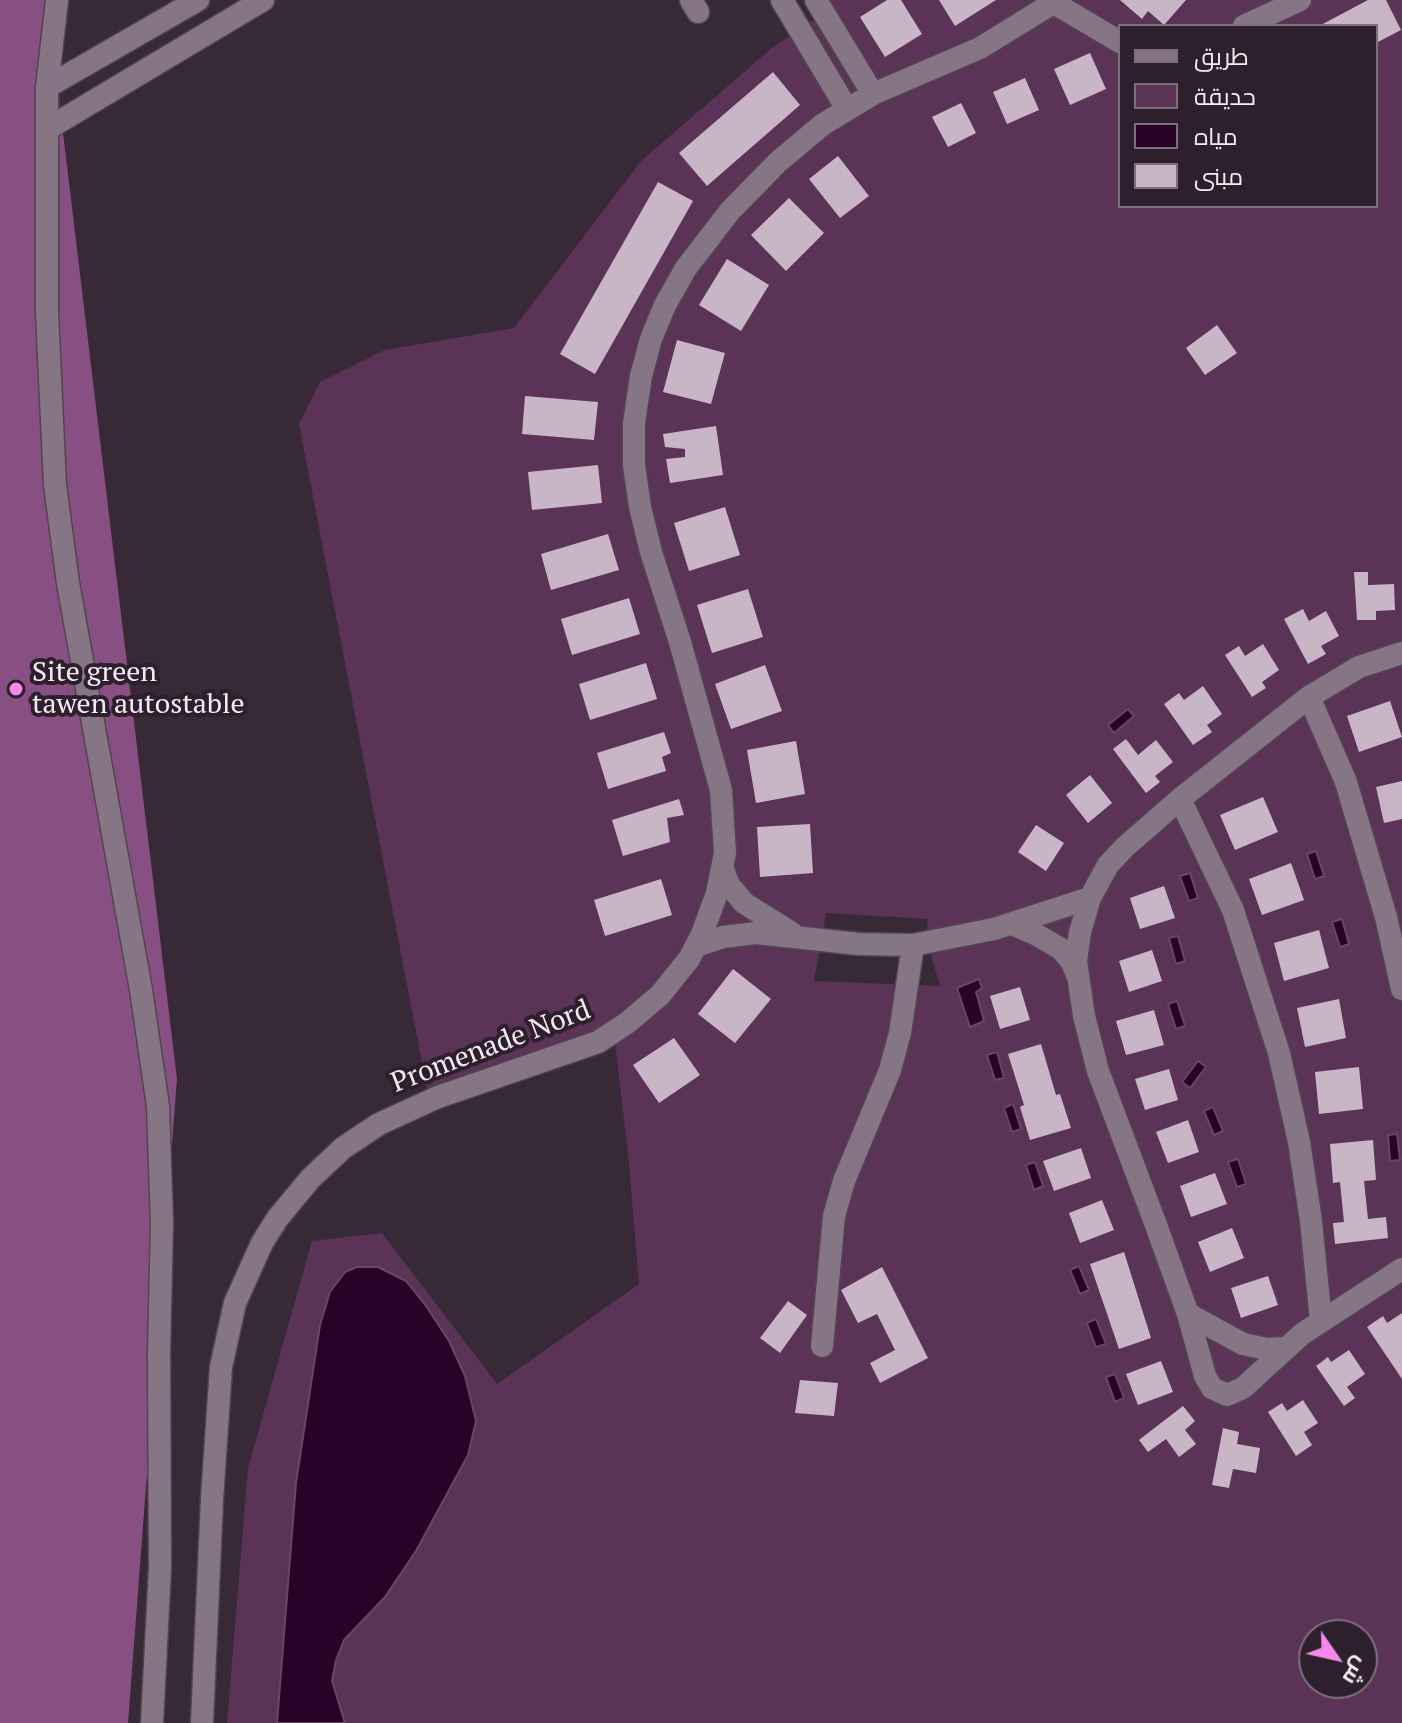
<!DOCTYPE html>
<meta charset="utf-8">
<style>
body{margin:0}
#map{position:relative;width:1402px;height:1723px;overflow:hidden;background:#382936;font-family:"PT Serif",Cairo,serif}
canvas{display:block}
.legend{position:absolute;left:1118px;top:24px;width:260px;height:184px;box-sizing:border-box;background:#2d1f2c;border:2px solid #7d707b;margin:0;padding:10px 14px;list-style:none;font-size:24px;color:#f4eaf2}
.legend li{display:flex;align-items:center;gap:16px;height:40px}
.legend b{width:40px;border:2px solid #7d707b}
.north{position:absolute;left:1298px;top:1619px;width:80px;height:80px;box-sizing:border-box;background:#2d1f2c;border:2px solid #7d707b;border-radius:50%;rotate:124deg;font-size:22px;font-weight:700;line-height:32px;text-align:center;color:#f4eaf2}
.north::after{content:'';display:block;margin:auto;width:28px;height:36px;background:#f688ed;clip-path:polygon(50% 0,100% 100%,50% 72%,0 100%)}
</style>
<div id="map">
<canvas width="1402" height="1723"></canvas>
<ul class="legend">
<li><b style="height:10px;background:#867584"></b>طريق</li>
<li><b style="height:22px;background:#5b3357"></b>حديقة</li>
<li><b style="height:22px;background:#290227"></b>مياه</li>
<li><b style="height:22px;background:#c8b6c6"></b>مبنى</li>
</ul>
<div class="north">ش</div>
</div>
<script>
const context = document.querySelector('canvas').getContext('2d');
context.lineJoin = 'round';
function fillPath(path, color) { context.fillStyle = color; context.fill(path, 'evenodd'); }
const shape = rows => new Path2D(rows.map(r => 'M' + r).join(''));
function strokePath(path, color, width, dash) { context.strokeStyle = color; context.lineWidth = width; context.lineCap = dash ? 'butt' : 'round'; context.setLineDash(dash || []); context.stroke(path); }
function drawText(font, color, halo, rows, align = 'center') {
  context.font = font + ' "PT Serif",serif'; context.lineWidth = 8; context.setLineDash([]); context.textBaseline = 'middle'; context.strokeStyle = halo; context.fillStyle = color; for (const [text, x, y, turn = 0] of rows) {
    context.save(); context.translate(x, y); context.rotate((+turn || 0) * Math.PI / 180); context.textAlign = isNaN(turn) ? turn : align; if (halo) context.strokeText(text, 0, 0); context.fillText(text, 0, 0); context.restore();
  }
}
fillPath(shape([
 [830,0,1402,0,1402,1723,227,1723,248,1468,312,1241,382,1233,497,1384,639,1284,629,1163,613,1024,428,1094,299,424,320,382,385,350,514,328,641,161,773,47,833,7],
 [1120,26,1376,26,1376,206,1120,206],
 [826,913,928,919,926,938,940,986,814,981],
 [1314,1635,1362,1635,1362,1683,1314,1683]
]), '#5b3357');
fillPath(shape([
 [0,0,47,0,177,1079,128,1723,0,1723]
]), '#884f83');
const water = shape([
 [1128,709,1134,716,1114,733,1108,725,1128,709],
 [1316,851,1324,876,1315,879,1307,854,1316,851],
 [1190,873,1198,898,1189,901,1180,876,1190,873],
 [1342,919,1349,944,1340,947,1332,922,1342,919],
 [1178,936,1185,961,1176,964,1169,938,1178,936],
 [979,979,982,988,976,992,984,1021,970,1027,957,988,979,979],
 [1177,1001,1185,1026,1176,1029,1168,1004,1177,1001],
 [997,1052,1004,1078,995,1080,987,1055,997,1052],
 [1198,1061,1206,1067,1190,1088,1182,1082,1198,1061],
 [1013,1104,1021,1129,1012,1132,1004,1108,1013,1104],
 [1213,1107,1223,1131,1214,1135,1204,1111,1213,1107],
 [1397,1134,1400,1160,1390,1161,1388,1135,1397,1134],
 [1238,1159,1246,1184,1237,1187,1228,1162,1238,1159],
 [1035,1162,1043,1186,1034,1190,1026,1165,1035,1162],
 [1079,1266,1089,1290,1080,1294,1070,1270,1079,1266],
 [357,1267,378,1267,406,1281,426,1306,449,1341,465,1376,476,1421,468,1455,416,1551,385,1597,344,1640,336,1660,332,1681,345,1723,277,1723,296,1483,320,1325,330,1292,345,1272,357,1267],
 [1096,1319,1106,1344,1096,1347,1087,1323,1096,1319],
 [1115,1374,1124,1398,1115,1402,1106,1377,1115,1374]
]);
fillPath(water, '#290227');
strokePath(water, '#664864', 2);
fillPath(shape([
 [887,0,901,0,922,34,885,57,860,17],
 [939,0,996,0,955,26],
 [1120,0,1186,0,1164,25,1148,11,1142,19],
 [1368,0,1386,0,1401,30,1376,43,1376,26,1319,26],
 [1090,53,1106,89,1070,105,1054,69],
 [773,72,800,105,707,186,679,153],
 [1025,78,1039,110,1007,124,993,92],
 [961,103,976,133,948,147,932,117],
 [838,156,869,196,840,218,809,179],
 [658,182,693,201,595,374,560,354],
 [789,198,824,233,786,271,751,235],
 [727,259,769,285,741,331,699,305],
 [1217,325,1237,353,1205,375,1186,348],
 [677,340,725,353,711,404,663,392],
 [525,396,598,402,594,440,522,434],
 [716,426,723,475,670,483,666,459,685,457,685,449,665,447,663,434],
 [598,465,602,503,532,510,528,472],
 [725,507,740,555,689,571,674,523],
 [608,534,619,570,551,590,541,554],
 [1354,572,1368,572,1368,585,1394,584,1395,610,1376,611,1376,620,1357,620],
 [748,589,763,637,712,653,697,605],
 [629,598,640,634,572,655,561,619],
 [1303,609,1309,621,1326,611,1339,636,1321,646,1326,654,1308,664,1284,619],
 [1263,644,1279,670,1262,682,1266,688,1252,697,1225,655,1239,646,1245,656],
 [646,663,657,699,590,720,579,684],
 [765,665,782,711,731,729,715,684],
 [1203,686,1222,714,1207,725,1212,732,1193,745,1164,704,1179,693,1184,700],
 [1390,701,1402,737,1359,752,1347,716],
 [664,732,671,753,662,757,666,771,608,789,597,753],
 [1126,739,1138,755,1156,740,1173,762,1155,776,1160,782,1146,793,1113,749],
 [796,741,805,794,756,803,747,750],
 [1090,775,1112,803,1088,823,1066,795],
 [1402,781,1402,819,1384,823,1376,787],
 [1263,797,1278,832,1235,850,1220,815],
 [679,799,684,815,667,818,670,842,623,856,612,820],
 [810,824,813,873,760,877,757,827],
 [1036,825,1064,843,1046,871,1018,852],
 [1291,863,1304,900,1262,915,1249,879],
 [661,879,672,915,605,936,594,900],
 [1164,886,1175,918,1140,929,1130,898],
 [1319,930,1329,968,1284,981,1274,943],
 [1152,950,1162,981,1129,992,1119,961],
 [733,969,771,999,735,1043,698,1014],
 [1020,987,1030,1020,1000,1029,990,996],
 [1339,999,1346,1038,1305,1047,1297,1008],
 [1154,1010,1164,1045,1126,1055,1116,1021],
 [674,1038,700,1075,659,1103,633,1065],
 [1041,1044,1056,1095,1060,1094,1071,1128,1030,1140,1020,1107,1024,1105,1008,1054],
 [1359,1067,1363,1109,1319,1114,1315,1072],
 [1169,1069,1178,1100,1145,1110,1135,1079],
 [1188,1120,1199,1152,1168,1163,1156,1132],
 [1373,1140,1376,1180,1364,1181,1368,1219,1386,1217,1388,1238,1335,1244,1333,1223,1344,1222,1340,1182,1333,1183,1330,1144],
 [1081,1148,1091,1178,1054,1191,1043,1161],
 [1215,1173,1227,1204,1191,1217,1180,1186],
 [1102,1200,1114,1230,1080,1243,1069,1213],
 [1232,1228,1244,1258,1210,1272,1198,1242],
 [1124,1252,1151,1338,1119,1349,1090,1264],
 [882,1267,928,1358,880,1383,870,1363,895,1350,877,1314,858,1323,841,1290],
 [1268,1276,1278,1305,1241,1318,1231,1288],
 [788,1301,807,1315,780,1353,760,1338],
 [1402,1313,1402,1379,1367,1327,1383,1316,1387,1323],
 [1349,1350,1365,1374,1347,1387,1355,1398,1344,1406,1316,1366,1328,1357,1331,1362],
 [1161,1361,1173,1392,1138,1405,1126,1374],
 [800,1380,838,1383,834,1416,795,1413],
 [1303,1400,1318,1423,1304,1432,1312,1445,1296,1456,1268,1412,1282,1403,1287,1411],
 [1183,1406,1195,1421,1185,1430,1196,1444,1179,1457,1166,1439,1148,1452,1139,1440],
 [1223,1428,1239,1432,1237,1444,1260,1448,1256,1473,1233,1469,1229,1488,1212,1485]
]), '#c8b6c6');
const minor = shape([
 [57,0,47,87,47,313,55,485,68,583,141,990,158,1106,162,1222,159,1352,160,1568,152,1723],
 [691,0,698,12],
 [782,0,847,109],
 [816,0,873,94],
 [1054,3,1120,42],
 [1244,26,1300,0],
 [47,87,198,0],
 [47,129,263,0],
 [1402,653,1359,667,1309,697,1180,799,1125,847,1108,865,1090,898,1080,932,1076,961,1084,1016,1098,1071,1156,1225,1188,1314,1205,1376,1212,1388,1227,1395,1243,1388,1302,1334,1402,1269],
 [1309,697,1346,782,1386,917,1402,989],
 [1180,799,1233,910,1279,1053,1299,1142,1311,1221,1321,1321],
 [723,869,729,885,744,903,792,933],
 [1012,924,1037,935,1061,949,1072,962,1077,975],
 [696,946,723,937,756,933,859,944,913,945,994,929,1090,898],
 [1188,1314,1243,1344,1267,1349,1284,1348],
 [822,1346,834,1216,844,1181,890,1070,900,1033,913,945],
 [202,1723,212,1499,221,1367,235,1303,262,1243,277,1219,310,1179,343,1148,379,1124,438,1097,598,1042,627,1023,660,995,689,959,702,934,717,893,725,853,721,790,680,642,651,552,640,507,634,465,634,423,641,376,651,339,665,305,686,268,730,211,778,162,822,125,873,94,980,48,1058,0]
]);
strokePath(minor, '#524550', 25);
strokePath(minor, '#867584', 22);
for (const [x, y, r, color] of [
 [16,689,8,"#f688ed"]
]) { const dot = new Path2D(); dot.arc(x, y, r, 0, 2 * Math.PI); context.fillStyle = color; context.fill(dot); strokePath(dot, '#2d1f2c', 3); }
drawText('28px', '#f4eaf2', '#2d1f2c', [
 ["Site green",32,673],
 ["tawen autostable",32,705]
], 'left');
drawText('28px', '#f4eaf2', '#2d1f2c', [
 ["Promenade Nord",491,1047,-21]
]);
</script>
